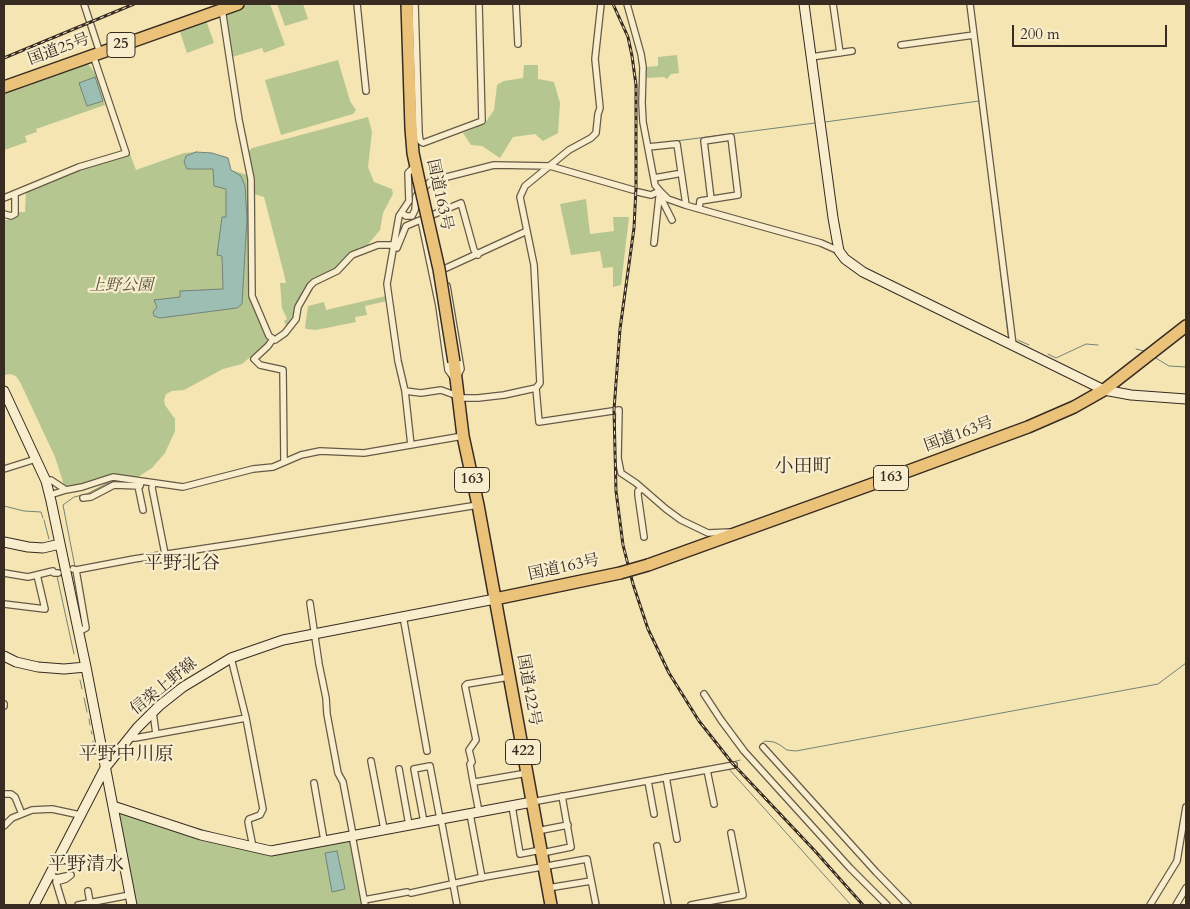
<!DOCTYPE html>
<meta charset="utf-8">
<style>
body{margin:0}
#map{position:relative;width:1190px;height:909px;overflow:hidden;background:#f5e5b3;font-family:Cardo,serif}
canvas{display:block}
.frame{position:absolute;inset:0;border:5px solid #372b22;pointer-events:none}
.scale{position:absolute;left:1012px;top:25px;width:155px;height:22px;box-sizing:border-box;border:2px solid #372b22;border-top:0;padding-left:6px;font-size:15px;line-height:18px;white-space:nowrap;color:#372b22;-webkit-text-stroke:4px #f8eece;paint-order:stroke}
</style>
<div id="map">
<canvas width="1190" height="909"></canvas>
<div class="frame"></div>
<div class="scale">200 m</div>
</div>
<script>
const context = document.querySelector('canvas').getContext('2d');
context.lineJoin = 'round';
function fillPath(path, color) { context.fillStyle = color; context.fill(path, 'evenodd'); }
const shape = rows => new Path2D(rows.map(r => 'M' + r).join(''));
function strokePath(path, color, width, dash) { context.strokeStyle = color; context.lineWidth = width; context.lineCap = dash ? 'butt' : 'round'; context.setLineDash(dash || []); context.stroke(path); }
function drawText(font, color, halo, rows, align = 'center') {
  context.font = font + ' Cardo,"Noto Serif JP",serif'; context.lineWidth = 4.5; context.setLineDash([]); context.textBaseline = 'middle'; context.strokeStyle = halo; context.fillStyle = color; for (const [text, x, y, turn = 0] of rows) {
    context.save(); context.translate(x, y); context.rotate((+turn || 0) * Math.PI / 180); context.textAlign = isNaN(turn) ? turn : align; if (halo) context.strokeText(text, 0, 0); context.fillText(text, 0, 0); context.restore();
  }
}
fillPath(shape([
 [250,4,270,4,285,45,264,53,262,48,232,57,225,13],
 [277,4,303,4,308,19,285,26],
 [206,20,214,43,187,53,179,29],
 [677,55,679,73,671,74,667,79,664,77,647,78,646,67,658,66,658,57],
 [338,60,350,101,356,110,353,114,281,135,265,80],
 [88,64,95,73,105,105,36,129,37,132,25,136,27,142,4,150,4,94],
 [524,65,538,65,538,79,554,82,560,103,558,133,543,141,535,134,513,137,500,158,482,146,471,145,463,133,485,123,494,110,497,85,504,81,523,78],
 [368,117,372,132,368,167,374,182,392,189,393,194,383,213,380,230,365,248,337,270,314,280,287,327,284,321,287,319,282,308,280,283,286,283,284,274,264,197,254,194,254,178,248,152,252,148],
 [196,152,224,156,228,158,231,170,248,175,250,216,248,239,249,291,251,303,260,320,268,342,242,364,223,369,184,390,172,391,166,394,164,400,165,405,175,419,175,431,165,453,152,468,138,477,113,474,84,483,67,486,64,485,55,457,21,384,16,376,10,374,4,375,4,220,7,220,19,212,25,212,26,192,79,169,130,154,136,170,184,153],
 [586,199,590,234,614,231,613,217,629,217,621,285,613,287,613,267,603,268,600,251,571,255,560,204],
 [386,296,387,301,365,306,367,315,355,317,356,322,316,330,306,329,305,327,308,306,324,302,326,310],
 [114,807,266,851,350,838,364,905,133,905]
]), '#b6c691');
const water = shape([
 [95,77,103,101,87,106,79,83,95,77],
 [196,152,212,153,228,158,231,170,241,176,245,186,247,218,242,304,237,308,160,318,154,316,153,312,157,307,154,300,180,297,180,291,223,289,222,256,217,255,222,217,226,217,226,189,214,186,213,169,187,169,184,162,186,156,196,152],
 [337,851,345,889,332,892,325,853,337,851]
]);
fillPath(water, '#9dbeb2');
strokePath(water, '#748378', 1);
strokePath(shape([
 [825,122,979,101,988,167],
 [676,141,815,123],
 [1000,268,1008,335],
 [1018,340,1029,345],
 [1136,349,1144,351],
 [1048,354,1056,358,1086,344,1098,345],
 [1154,357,1169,366,1186,367],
 [4,506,24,511,41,512,43,518],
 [44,520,49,539],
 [75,567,63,505,74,497,87,494,106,484,115,481,133,483],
 [57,576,74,654],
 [80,680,82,689],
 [84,698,87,712],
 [89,719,90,725],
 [91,731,92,734],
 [93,741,96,755],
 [761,744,765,741,774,742,780,745,787,750,796,751,1158,684,1186,663],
 [726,764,740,760],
 [728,768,851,905],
 [575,791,705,767],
 [126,806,137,809],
 [192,827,217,834],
 [1185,830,1186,824]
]), '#748378', 1);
const street = shape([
 [84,4,100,53],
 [357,4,366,91],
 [415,4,419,133,420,141,423,143,482,121,479,4],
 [516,4,518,44],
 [627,4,641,54,643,67,642,103,643,122,655,185,660,191,668,199,685,205,821,243,839,251],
 [833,4,840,53],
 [970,4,1013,345],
 [222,9,239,120,251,179,252,296,269,336,275,340,285,333,296,319,298,307,310,286,314,282,337,271,352,255,378,245,395,245],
 [901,45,974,35],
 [811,57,852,51],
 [648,147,677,144,686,205],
 [416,168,412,169,408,173,409,201,399,216,387,284,398,361,405,391,421,393,441,390,463,398,478,398,504,395,536,388,540,383,534,265,520,197,525,186,569,150,591,138,596,133,598,114,600,108,595,59,601,4],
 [654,178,677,174],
 [638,192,651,195,660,191],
 [4,198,79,167,126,153,93,55],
 [661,198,672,220],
 [699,209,700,201,738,195,731,137,704,141,711,199],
 [402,213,406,216,412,216,415,210,416,196,431,181,494,165,550,166,633,190],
 [4,214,11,216,15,214,15,194],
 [421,220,439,306,448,370,453,377],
 [654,243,659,197],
 [397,248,406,226,461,203,474,250,478,255],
 [444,269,527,231],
 [447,286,461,369,458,375],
 [273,339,268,346,254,359,260,365,283,370,284,461],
 [536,388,539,422,619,410,618,458,621,473,636,483,666,509,681,520,708,533,730,532],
 [405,391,411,445],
 [4,469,36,459],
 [46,481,51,480,66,490,82,487,113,477,183,487,253,469,273,467,301,455,320,451,364,453,463,436],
 [153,483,152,488,165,554],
 [138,486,143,510],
 [642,489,638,491,638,495,644,537],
 [50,495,66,490],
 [83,498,91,497,114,485,140,486,141,481],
 [73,569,76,570,134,559,247,542,478,505],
 [76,570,86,628,78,632],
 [4,573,28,577,53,571,54,573,58,573],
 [310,603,319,664,326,698,327,714,338,773,343,782,353,835],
 [4,604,45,609,37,575],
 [403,616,427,751],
 [231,658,246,718,263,809,260,815,249,819,248,822,252,842,251,847],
 [509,677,467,684,465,686,476,740,469,750,472,762,470,764,473,781,475,782,527,773],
 [704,694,721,720,744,751,850,868,887,905],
 [4,704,4,706],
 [153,712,156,734],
 [128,738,135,738,246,718],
 [763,747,876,872,908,905],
 [371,761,384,829],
 [399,769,409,825],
 [707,770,714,804],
 [666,777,677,839],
 [473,781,479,812],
 [648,781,654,814],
 [314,783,324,840],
 [4,794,11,794,15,797,22,814],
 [532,802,734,765],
 [512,806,520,854,541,850],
 [470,814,482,878],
 [441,819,457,905],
 [424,822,414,769,430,766,440,819],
 [4,826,12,818,32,810,52,809,80,815],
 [537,831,568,825],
 [352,835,365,905],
 [657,846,668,905],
 [542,853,571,847,562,796],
 [49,875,57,878,71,875,66,879,56,882,63,905],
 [548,888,591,881],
 [88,891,90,902],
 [411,893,479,878,587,859,596,905],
 [364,900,407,892],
 [78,905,130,895],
 [691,905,743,895,731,833],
 [1150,905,1177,861,1186,807],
 [1176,905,1186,888]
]);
const secondary = shape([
 [804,4,833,218,839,251,845,259,863,272,1104,390,1131,395,1186,399],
 [4,391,46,481,51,501,86,667,132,905],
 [4,542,28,547,43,548,60,544],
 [4,656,16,662,38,667,64,669,86,667],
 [113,806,201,835,271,851,532,802],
 [34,905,105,768,137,728,159,706,183,687,231,658,283,640,495,599]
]);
const highway = shape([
 [407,4,411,128,413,153,419,181],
 [4,87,238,4],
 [454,362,463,436,478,505,551,905],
 [648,565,903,473,1028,427,1074,407,1104,390,1186,326],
 [495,599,620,573]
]);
strokePath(street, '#665a46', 8);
strokePath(secondary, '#372b22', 11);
strokePath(highway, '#372b22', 14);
strokePath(street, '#f8eece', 5.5);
strokePath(secondary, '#f8eece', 9);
strokePath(highway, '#eac27a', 11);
const rail = shape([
 [613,4,628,37,632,56,636,85,636,188,634,228,620,329,614,410,616,491,623,545,633,584,648,629,669,673,699,721,733,764,815,851,863,905],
 [4,58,134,4]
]);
strokePath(rail, '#372b22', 3);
strokePath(rail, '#f8eece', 1, [4]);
const highwayBridge = shape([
 [419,181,439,269,454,362],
 [620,573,648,565]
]);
strokePath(highwayBridge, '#372b22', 14, []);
strokePath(highwayBridge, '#eac27a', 11);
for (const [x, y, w] of [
 [121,45,28],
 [891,478,35],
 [472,480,35],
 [523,752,35]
]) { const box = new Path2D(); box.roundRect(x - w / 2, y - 12.5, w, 25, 4); context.fillStyle = '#f8eece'; context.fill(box); strokePath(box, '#372b22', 1); }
drawText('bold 15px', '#372b22', null, [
 ["25",121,45],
 ["163",891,478],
 ["163",472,480],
 ["422",523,752]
]);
drawText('16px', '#372b22', '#f8eece', [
 ["国道25号",59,50,-20],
 ["国道163号",439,195,78],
 ["国道163号",959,435,-20],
 ["国道163号",564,568,-12],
 ["信楽上野線",164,687,-39],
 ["国道422号",528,690,80]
]);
drawText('italic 16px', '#57523e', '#f8eece', [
 ["上野公園",121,286]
]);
drawText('19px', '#372b22', '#f8eece', [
 ["小田町",803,468],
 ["平野北谷",182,565],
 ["平野中川原",126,756],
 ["平野清水",86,866]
]);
</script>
